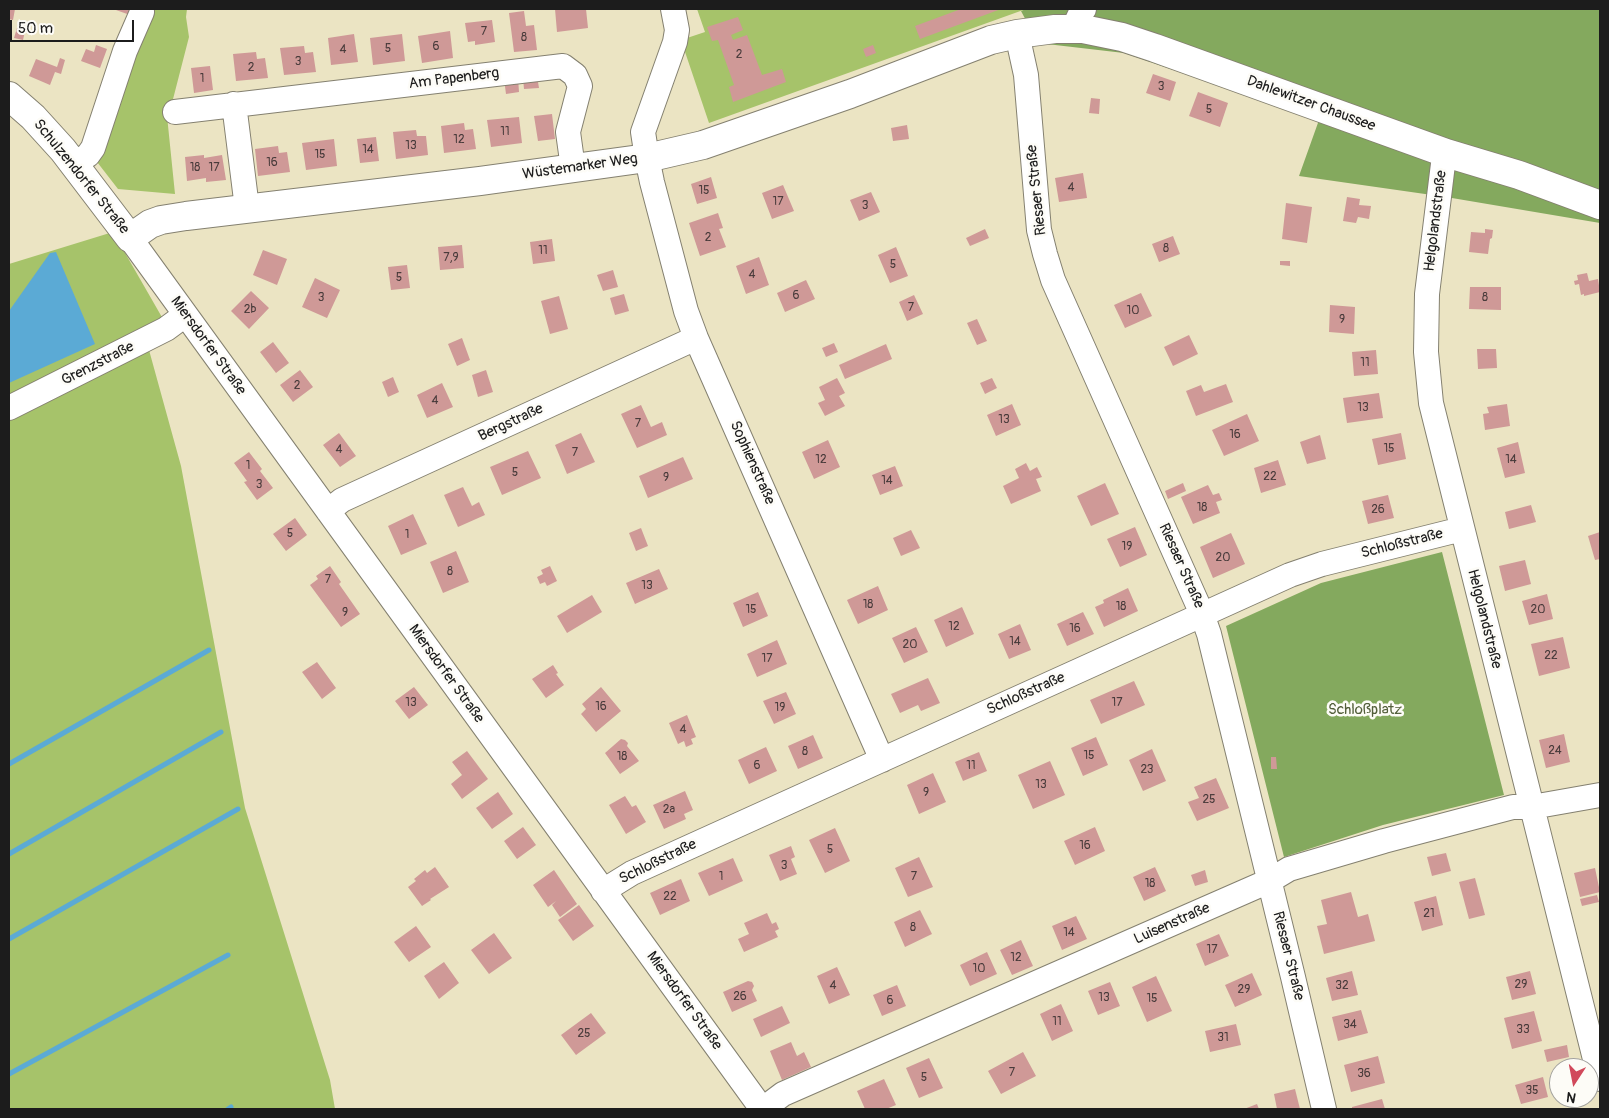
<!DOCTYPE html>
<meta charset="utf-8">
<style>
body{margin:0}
#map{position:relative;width:1609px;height:1118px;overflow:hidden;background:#ebe4c3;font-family:Pangolin,sans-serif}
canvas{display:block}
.frame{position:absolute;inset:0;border:10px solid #1c1c1c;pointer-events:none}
.north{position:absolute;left:1549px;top:1058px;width:50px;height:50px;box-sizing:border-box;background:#fdfcf7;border:1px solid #a3a29f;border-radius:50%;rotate:191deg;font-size:14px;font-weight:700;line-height:20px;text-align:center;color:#1c1c1c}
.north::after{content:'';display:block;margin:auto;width:18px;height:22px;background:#d1495b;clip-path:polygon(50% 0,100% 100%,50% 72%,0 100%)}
.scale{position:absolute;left:10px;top:20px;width:124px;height:22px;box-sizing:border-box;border:2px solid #1c1c1c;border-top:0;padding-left:6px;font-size:15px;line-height:18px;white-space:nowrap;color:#1c1c1c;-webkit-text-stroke:4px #fdfcf7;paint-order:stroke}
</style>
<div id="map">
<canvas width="1609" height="1118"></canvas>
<div class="frame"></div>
<div class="north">N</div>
<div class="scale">50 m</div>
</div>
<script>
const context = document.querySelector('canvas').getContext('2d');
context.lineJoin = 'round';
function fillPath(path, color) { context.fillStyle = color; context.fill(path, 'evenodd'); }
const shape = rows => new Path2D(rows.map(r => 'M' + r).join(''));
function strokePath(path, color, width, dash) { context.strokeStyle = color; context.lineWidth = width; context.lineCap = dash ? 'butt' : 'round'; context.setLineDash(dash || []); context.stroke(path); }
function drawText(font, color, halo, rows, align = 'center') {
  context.font = font + ' Pangolin,sans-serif'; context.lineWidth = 5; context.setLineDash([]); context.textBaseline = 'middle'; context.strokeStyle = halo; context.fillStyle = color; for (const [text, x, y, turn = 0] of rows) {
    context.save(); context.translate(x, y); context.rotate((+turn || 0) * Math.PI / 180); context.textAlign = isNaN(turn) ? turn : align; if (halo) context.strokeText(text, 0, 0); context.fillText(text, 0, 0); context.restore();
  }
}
fillPath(shape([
 [132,9,187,9,186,17,189,37,172,103,166,106,175,194,118,189,87,149],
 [697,9,1026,9,709,123,681,40,705,32],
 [113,232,163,319,149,350,181,466,245,808,330,1080,335,1109,9,1109,9,264]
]), '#a6c36a');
fillPath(shape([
 [1026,9,1600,9,1600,223,1446,197,1299,176,1319,120,1124,53,1038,43,1021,11],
 [1442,552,1504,795,1383,825,1284,857,1226,626,1321,583]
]), '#84a95e');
fillPath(shape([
 [56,252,95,344,9,383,9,311,50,253]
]), '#5baad5');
strokePath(shape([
 [9,764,209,650],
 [9,854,221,732],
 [9,939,238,809],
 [9,1074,228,955],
 [228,1109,231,1107]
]), '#5baad5', 5);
fillPath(shape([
 [9,9,15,9,13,20,9,19],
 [116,9,132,9,130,15,116,10],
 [555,9,586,9,588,28,557,32],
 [961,9,1001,9,920,39,915,26],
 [524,11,526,26,534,25,537,50,514,52,509,13],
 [738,17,743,30,731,35,733,40,747,35,762,75,782,69,786,82,733,102,729,87,734,85,718,40,712,41,707,27],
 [492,20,495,42,475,45,475,41,468,42,465,23],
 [17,28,25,31,23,40,14,38],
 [450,31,453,58,422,63,418,36],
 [354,34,358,62,331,65,328,38],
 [402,34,405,61,373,65,370,38],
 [96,45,107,49,100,68,81,61,86,49,94,52],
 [873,45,876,53,866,57,863,49],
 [304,46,305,53,313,52,316,72,284,75,280,48],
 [256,52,257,59,265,58,268,78,236,81,233,54],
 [60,58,65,60,61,74,55,72,50,85,29,76,36,59,57,67],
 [210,66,213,90,194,93,191,68],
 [1153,74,1176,82,1170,101,1146,93],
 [537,76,539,88,524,89,523,78],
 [518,78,519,92,506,94,504,79],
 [1198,92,1228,103,1220,127,1189,116],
 [1091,98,1100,99,1099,114,1089,113],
 [552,114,555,139,538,141,534,116],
 [519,117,522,143,491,147,487,120],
 [464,123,465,130,473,129,476,149,444,153,441,126],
 [907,125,909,139,893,141,891,128],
 [416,130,417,136,426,136,428,155,396,159,393,132],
 [376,137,379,161,360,163,357,139],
 [334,139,337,166,306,170,302,143],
 [278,146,279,153,287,152,290,172,258,176,255,149],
 [204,155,204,158,222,155,226,180,206,182,206,178,187,181,185,157],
 [1083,173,1087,198,1059,202,1055,178],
 [711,177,717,198,697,204,691,184],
 [783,185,794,211,772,219,762,193],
 [871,192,880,212,859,221,850,200],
 [1347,197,1360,199,1359,205,1371,206,1369,219,1358,217,1356,223,1343,221],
 [1286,203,1312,207,1307,243,1282,239],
 [718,213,723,228,719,229,726,247,700,256,689,223],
 [985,229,989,238,970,246,966,238],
 [1485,229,1493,230,1492,238,1490,239,1488,254,1469,252,1471,232,1485,233],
 [1173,236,1180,254,1159,262,1152,244],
 [552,239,555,261,533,264,530,242],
 [462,245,464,268,440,270,438,247],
 [896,247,908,276,890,283,878,255],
 [263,250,287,259,277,285,253,275],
 [759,257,769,285,746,294,736,266],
 [1280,261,1290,261,1290,266,1280,265],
 [407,265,410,288,391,290,388,267],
 [613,270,618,287,603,291,597,275],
 [1587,273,1589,281,1598,279,1600,292,1584,296,1584,294,1581,295,1579,284,1575,285,1574,281,1578,280,1577,275],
 [315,278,340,290,327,318,302,307],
 [806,280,815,299,785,312,777,293],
 [1470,287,1501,287,1501,310,1469,309],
 [251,291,269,308,249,329,231,311],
 [1141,293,1152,316,1125,328,1114,305],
 [624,294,629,311,615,315,610,298],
 [914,295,923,314,907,321,899,302],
 [559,296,568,329,550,334,541,301],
 [1330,305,1355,307,1354,334,1329,332],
 [977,319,987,341,977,345,967,323],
 [1189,335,1198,354,1173,366,1164,347],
 [462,338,470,360,457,366,448,344],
 [273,342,289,363,276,373,260,352],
 [834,343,838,352,826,357,822,348],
 [886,344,892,359,845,379,839,365],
 [1477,349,1496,349,1497,368,1478,369],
 [1376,350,1378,374,1354,376,1352,352],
 [300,370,313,387,293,402,280,385],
 [486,370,493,392,478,397,472,375],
 [393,377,399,392,388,397,382,382],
 [837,378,845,393,839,396,845,406,825,416,818,403,825,400,819,387],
 [992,378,997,388,985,394,980,383],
 [442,383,453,407,427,418,417,395],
 [1226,384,1233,402,1196,416,1186,391,1201,385,1204,392],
 [1379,393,1383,418,1347,423,1343,398],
 [1012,404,1021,425,996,436,987,415],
 [1507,404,1510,426,1485,430,1483,414,1489,413,1487,407],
 [641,405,651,427,662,422,667,435,637,448,621,414],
 [1247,414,1259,441,1224,456,1212,430],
 [339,433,356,456,340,467,323,445],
 [581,433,595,462,567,474,555,445],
 [1401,433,1406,459,1378,465,1372,439],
 [1320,435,1326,459,1307,464,1300,442],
 [828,440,840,467,814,479,802,452],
 [1518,442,1525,473,1505,478,1497,448],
 [528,451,541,478,502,495,490,467],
 [249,452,262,469,260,471,273,488,257,500,244,482,247,481,234,463],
 [683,457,693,479,648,498,639,476],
 [1278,460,1286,485,1261,493,1254,468],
 [1026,463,1030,471,1037,467,1042,477,1036,479,1041,491,1011,504,1003,486,1019,478,1015,469],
 [895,466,903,486,880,495,872,475],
 [1105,483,1119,514,1091,526,1077,496],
 [1183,483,1186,491,1168,499,1165,491],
 [1208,485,1213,495,1219,493,1222,500,1216,502,1220,513,1193,524,1181,497],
 [463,487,472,506,479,502,485,515,458,527,444,495],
 [1388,495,1394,518,1368,524,1362,501],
 [1531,505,1536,522,1509,529,1505,512],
 [413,514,427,544,401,555,388,526],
 [295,518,307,535,286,551,273,534],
 [1135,527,1147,555,1120,567,1107,539],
 [641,528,648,546,636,551,629,533],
 [911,530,920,548,901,556,893,538],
 [1600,532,1600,559,1595,560,1588,536],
 [1231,533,1245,564,1213,578,1200,547],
 [456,551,469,582,443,593,430,562],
 [1525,560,1531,584,1505,591,1499,566],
 [330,566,341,582,339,584,360,614,341,627,310,585,318,579,316,576],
 [550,566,557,581,547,586,545,582,540,584,537,577,543,574,541,570],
 [659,569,668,589,635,604,626,583],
 [878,586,888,610,858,624,847,600],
 [1128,588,1138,611,1104,627,1095,607,1104,603,1103,600],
 [758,592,768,616,743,627,733,603],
 [1547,594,1553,619,1529,625,1522,601],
 [592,595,602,612,567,633,557,616],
 [962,607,974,634,946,647,934,620],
 [1083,612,1094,634,1067,646,1057,624],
 [1020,624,1031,650,1009,659,998,634],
 [916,627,928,652,904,663,892,638],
 [1563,637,1570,668,1539,676,1531,644],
 [777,640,787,664,757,677,747,654],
 [317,662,336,688,322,699,302,672],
 [553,665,558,673,556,674,564,685,546,698,532,679],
 [928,678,940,703,921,711,918,705,900,713,891,694],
 [1134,681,1145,705,1101,724,1090,700],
 [414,687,428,705,409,719,395,701],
 [601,687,621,711,596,732,581,714,586,709,582,704],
 [786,692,796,714,774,724,763,701],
 [687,715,696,737,691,739,693,744,686,747,684,741,678,744,669,723],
 [1564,734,1570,762,1546,768,1539,740],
 [813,735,823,758,798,769,788,746],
 [1096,737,1108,765,1083,776,1071,748],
 [621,739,625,740,628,743,627,746,639,761,620,774,605,753],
 [766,747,777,771,749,784,738,760],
 [1152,749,1166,781,1143,791,1129,760],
 [467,751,488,779,462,799,451,784,462,775,452,762],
 [979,752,987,771,963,781,955,762],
 [1271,757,1276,757,1277,769,1271,769],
 [1050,761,1065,795,1033,809,1018,775],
 [933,773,946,802,919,814,907,785],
 [1216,778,1229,808,1197,821,1188,802,1199,798,1194,787],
 [685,791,693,810,684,814,686,819,664,829,653,805],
 [498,792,513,814,492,829,476,808],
 [625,796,632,807,636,805,646,822,626,834,609,805],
 [523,827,536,845,517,859,504,841],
 [1095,827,1105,851,1075,865,1064,841],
 [835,828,850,861,825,873,809,840],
 [791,846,795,857,791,859,797,874,780,881,769,855],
 [1446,853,1451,871,1432,876,1427,857],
 [919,857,933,887,908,897,895,868],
 [733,858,743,881,709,896,698,873],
 [435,867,449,887,430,899,431,900,422,906,408,887,416,881,414,879,425,870,427,873],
 [1155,867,1166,891,1144,901,1133,877],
 [1595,868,1600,892,1580,897,1574,873],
 [554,870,577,904,560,917,552,905,556,901,548,907,533,885],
 [1205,870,1208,882,1195,886,1191,875],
 [1475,878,1485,915,1469,919,1459,882],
 [681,879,690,901,660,915,650,893],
 [1351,892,1358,917,1368,914,1375,941,1324,954,1317,926,1327,924,1321,900],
 [1597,895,1599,902,1582,906,1580,899],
 [1436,896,1443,925,1422,931,1414,902],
 [579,905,594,926,573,941,558,920],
 [920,910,932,934,905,947,894,922],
 [767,913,772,924,776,922,779,929,775,931,778,937,744,952,738,939,749,934,744,923],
 [1076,916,1087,939,1062,950,1052,926],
 [416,926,431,947,409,962,394,942],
 [494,933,512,958,489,974,471,950],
 [1219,934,1229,956,1205,966,1196,944],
 [1021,940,1033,966,1012,975,1000,950],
 [987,952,997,974,970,986,960,965],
 [444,962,459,983,439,999,424,976],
 [837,967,850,995,829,1004,817,976],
 [1352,971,1358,995,1332,1001,1326,978],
 [1530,971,1536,994,1512,1000,1506,977],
 [1252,973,1262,995,1235,1007,1225,985],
 [1156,976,1172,1011,1147,1022,1132,987],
 [748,981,752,982,754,986,752,990,757,1001,732,1012,723,992],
 [1110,982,1120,1006,1098,1015,1088,991],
 [897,985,906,1006,882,1016,873,995],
 [1061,1004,1073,1031,1052,1041,1040,1014],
 [782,1006,790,1023,761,1037,753,1019],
 [1361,1010,1368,1033,1338,1041,1332,1017],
 [1534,1011,1542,1041,1512,1049,1504,1018],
 [591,1013,606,1033,576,1055,561,1035],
 [1236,1024,1241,1045,1210,1052,1205,1031],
 [791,1042,797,1056,804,1052,811,1067,782,1080,770,1051],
 [1567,1045,1569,1057,1547,1062,1544,1050],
 [1023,1052,1036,1076,1001,1094,988,1071],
 [1378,1056,1385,1083,1351,1092,1344,1065],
 [929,1058,943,1088,919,1098,906,1068],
 [1543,1077,1548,1097,1521,1104,1515,1085],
 [884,1079,896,1105,886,1109,865,1109,857,1091],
 [1295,1089,1300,1109,1277,1109,1274,1094],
 [1566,1098,1582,1098,1582,1100,1567,1104],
 [1382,1099,1385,1109,1352,1109,1352,1107],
 [1257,1104,1259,1109,1244,1109]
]), '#cf9997');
const minor = shape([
 [673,9,677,30,675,42,643,132,647,158,652,182,686,311,696,338,882,760],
 [1073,29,1081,12,1084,9],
 [1017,34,1026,75,1039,230,1045,254,1053,280,1202,614,1209,634,1293,977,1324,1109],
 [234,104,247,208],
 [175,112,563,66,575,75,580,86,568,132,573,168],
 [1446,153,1443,164,1427,294,1426,352,1431,403,1600,1079],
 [74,164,88,155,93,148,125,51,142,12],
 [130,238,762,1109],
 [9,408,166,329,185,315],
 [328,511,342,500,696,338],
 [603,891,632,873,1290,575,1322,564,1462,529],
 [763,1109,783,1094,1269,881,1289,869,1384,841,1513,807,1532,807,1600,795]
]);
const major = shape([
 [9,96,33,117,63,150,130,238,150,224,161,220,186,216,480,181,647,158,703,145,850,94,991,40,1017,34,1055,29,1083,29,1122,37,1155,48,1446,153,1519,175,1600,205]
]);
strokePath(minor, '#848070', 26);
strokePath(major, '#848070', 30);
strokePath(minor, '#fff', 24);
strokePath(major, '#fff', 28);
drawText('12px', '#493b3b', null, [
 ["7",484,32],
 ["8",524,38],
 ["6",436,47],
 ["5",388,49],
 ["4",343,50],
 ["2",739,55],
 ["3",298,62],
 ["2",251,68],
 ["1",202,79],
 ["3",1161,87],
 ["5",1209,110],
 ["11",505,132],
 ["12",459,140],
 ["13",411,146],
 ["14",368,150],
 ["15",320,155],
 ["16",272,163],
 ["18",195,168],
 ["17",214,168],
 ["4",1071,188],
 ["15",704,191],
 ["17",778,202],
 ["3",865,206],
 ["2",708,238],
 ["8",1166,249],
 ["11",543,251],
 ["7,9",451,258],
 ["5",893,265],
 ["4",752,275],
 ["5",399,278],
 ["6",796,296],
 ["3",321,298],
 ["8",1485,298],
 ["7",911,308],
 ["2b",250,310],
 ["10",1133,311],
 ["9",1342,320],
 ["11",1365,363],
 ["2",297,386],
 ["4",435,401],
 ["13",1363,408],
 ["13",1004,420],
 ["7",638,424],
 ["16",1235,435],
 ["15",1389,449],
 ["4",339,450],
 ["7",575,453],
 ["12",821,460],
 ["14",1511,460],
 ["1",248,466],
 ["5",515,473],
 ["22",1270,477],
 ["9",666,478],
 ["14",887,481],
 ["3",259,485],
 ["18",1202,508],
 ["26",1378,510],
 ["5",290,534],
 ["1",407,535],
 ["19",1127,547],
 ["20",1223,558],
 ["8",450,572],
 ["7",328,580],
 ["13",647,586],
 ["18",868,605],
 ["18",1121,607],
 ["15",751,610],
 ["20",1538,610],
 ["9",345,613],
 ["12",954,627],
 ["16",1075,629],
 ["14",1015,642],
 ["20",910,645],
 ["22",1551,656],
 ["17",767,659],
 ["13",411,703],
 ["17",1117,703],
 ["16",601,707],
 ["19",780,708],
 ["4",683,730],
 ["24",1555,751],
 ["8",805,752],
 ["15",1089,756],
 ["18",622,757],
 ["6",757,766],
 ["11",971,766],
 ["23",1147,770],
 ["13",1041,785],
 ["9",926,793],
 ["25",1209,800],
 ["2a",669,810],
 ["16",1085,846],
 ["5",830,850],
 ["3",784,866],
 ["1",721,877],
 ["7",914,877],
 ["18",1150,884],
 ["22",670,897],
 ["21",1429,914],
 ["8",913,928],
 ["14",1069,933],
 ["17",1212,950],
 ["12",1016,958],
 ["10",979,969],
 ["29",1521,985],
 ["4",833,986],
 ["32",1342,986],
 ["29",1244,990],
 ["26",740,997],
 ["13",1104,998],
 ["15",1152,999],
 ["6",890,1001],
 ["11",1057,1022],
 ["34",1350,1025],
 ["33",1523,1030],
 ["25",584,1034],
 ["31",1223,1038],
 ["7",1012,1073],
 ["36",1364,1074],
 ["5",924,1078],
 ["35",1532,1091]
]);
drawText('15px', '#1c1c1c', '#fdfcf7', [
 ["Am Papenberg",454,79,-7],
 ["Dahlewitzer Chaussee",1311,104,20],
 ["Wüstemarker Weg",580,167,-8],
 ["Schulzendorfer Straße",81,177,51],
 ["Riesaer Straße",1037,190,-96],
 ["Helgolandstraße",1436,221,-83],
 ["Miersdorfer Straße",208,346,54],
 ["Grenzstraße",98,364,-27],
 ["Bergstraße",511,423,-25],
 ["Sophienstraße",752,463,66],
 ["Schloßstraße",1402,544,-14],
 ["Riesaer Straße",1181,566,66],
 ["Helgolandstraße",1484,619,76],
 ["Miersdorfer Straße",446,674,54],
 ["Schloßstraße",1026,694,-24],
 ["Schloßstraße",658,862,-26],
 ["Luisenstraße",1172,924,-24],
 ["Riesaer Straße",1288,956,76],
 ["Miersdorfer Straße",684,1001,54]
]);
drawText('15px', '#535f3b', '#fdfcf7', [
 ["Schloßplatz",1365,710]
]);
</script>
